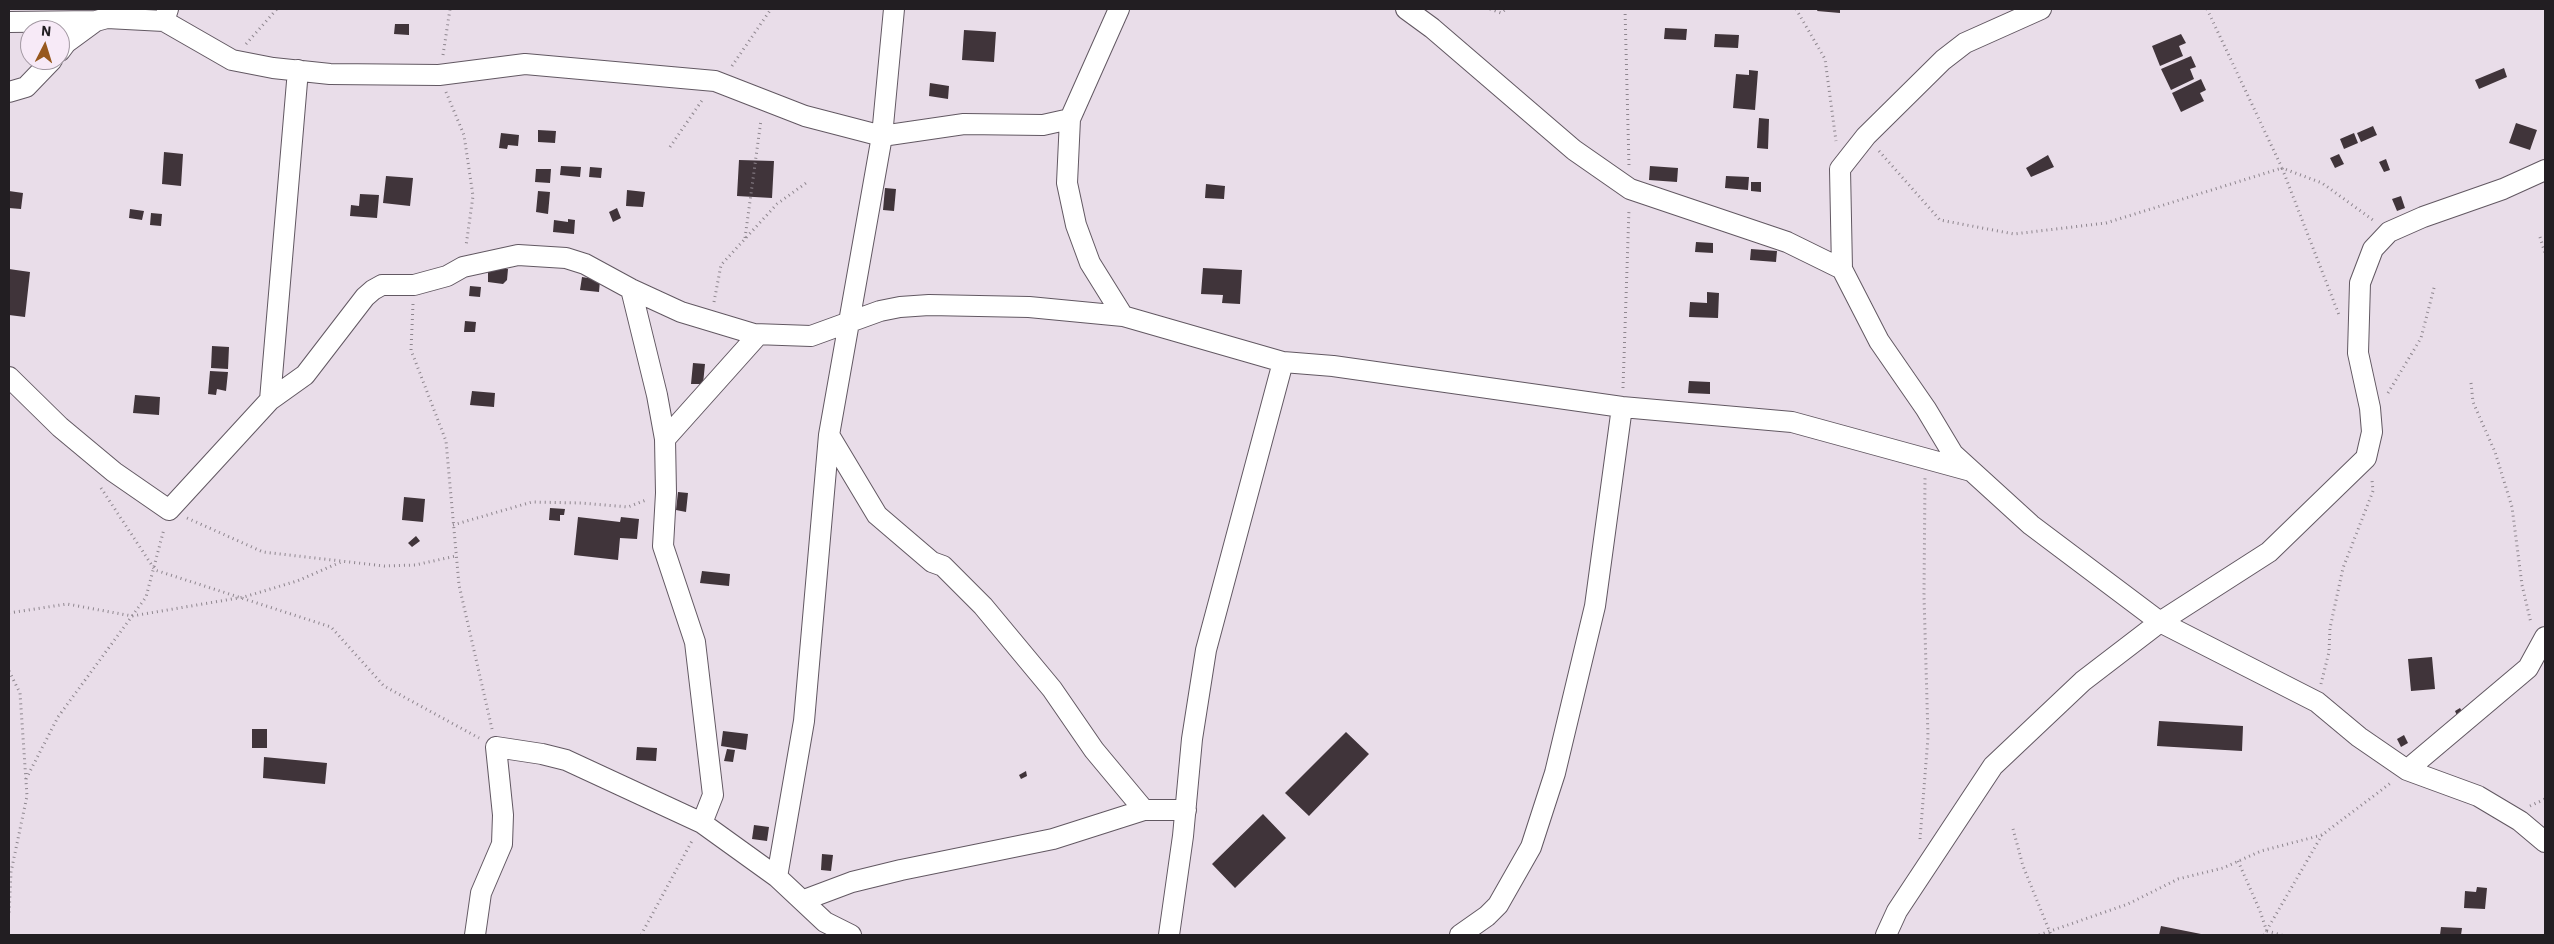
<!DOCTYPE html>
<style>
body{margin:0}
#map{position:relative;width:2554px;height:944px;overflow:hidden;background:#e9dde9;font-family:"IBM Plex Sans",sans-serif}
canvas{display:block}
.frame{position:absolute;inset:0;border:10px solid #221e22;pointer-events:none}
.north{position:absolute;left:20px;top:20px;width:50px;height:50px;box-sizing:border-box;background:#f7eaf7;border:1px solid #a298a2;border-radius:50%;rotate:5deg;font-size:14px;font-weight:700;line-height:20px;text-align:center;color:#221e22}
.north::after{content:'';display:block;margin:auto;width:18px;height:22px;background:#97581e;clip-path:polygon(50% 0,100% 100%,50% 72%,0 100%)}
</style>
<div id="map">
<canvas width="2554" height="944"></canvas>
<div class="frame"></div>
<div class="north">N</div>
</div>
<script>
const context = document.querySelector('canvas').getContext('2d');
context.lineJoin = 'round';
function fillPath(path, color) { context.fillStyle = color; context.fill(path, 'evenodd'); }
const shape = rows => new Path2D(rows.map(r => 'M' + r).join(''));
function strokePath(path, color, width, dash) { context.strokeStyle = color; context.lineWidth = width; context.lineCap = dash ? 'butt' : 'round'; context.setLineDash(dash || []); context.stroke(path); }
fillPath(shape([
 [1818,9,1840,9,1840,13,1817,11],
 [395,24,409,24,409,35,394,34],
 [1665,28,1687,29,1686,40,1664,39],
 [964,30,996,32,994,62,962,60],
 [1715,34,1739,35,1738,48,1714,47],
 [2181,34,2186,43,2179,46,2183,56,2160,66,2152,46],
 [2191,56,2196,67,2190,69,2194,79,2171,90,2161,69],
 [2504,68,2507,77,2479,89,2475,80],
 [1749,70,1758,71,1755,110,1733,108,1736,74,1749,75],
 [2201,79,2206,90,2200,93,2204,101,2181,112,2172,93],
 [930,83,949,86,948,99,929,96],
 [1759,118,1769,119,1768,149,1757,148],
 [2516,123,2537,130,2530,150,2509,143],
 [2373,126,2377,135,2361,142,2357,133],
 [538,130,556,131,555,143,538,142],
 [501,133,519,135,518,146,508,145,507,149,499,148],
 [2354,133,2358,143,2344,149,2340,139],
 [164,152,183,154,181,186,162,184],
 [2339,154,2344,164,2335,168,2330,158],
 [2048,155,2054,167,2031,177,2026,168],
 [2386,159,2390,170,2384,172,2379,162],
 [739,160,774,161,772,198,737,196],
 [561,166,581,167,580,177,560,175],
 [1650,166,1678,168,1677,182,1649,180],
 [590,167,602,168,601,178,589,177],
 [536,169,551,169,550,183,535,182],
 [386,176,413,178,410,206,383,203],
 [1726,176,1749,177,1748,190,1725,188],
 [1751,182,1761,182,1761,192,1751,191],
 [1206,184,1225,186,1224,199,1205,198],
 [885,188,896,189,894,211,883,210],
 [627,190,645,192,643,207,626,206],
 [9,191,23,193,21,209,9,208],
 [538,191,550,192,548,214,536,212],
 [360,194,379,195,377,218,350,216,351,205,359,206],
 [2401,196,2405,208,2397,211,2392,199],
 [617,208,621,218,613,222,609,212],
 [130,209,144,211,142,220,129,218],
 [151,213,162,214,161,226,150,225],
 [568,219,575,220,574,234,553,232,554,220,568,222],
 [1696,242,1713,243,1713,253,1695,252],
 [1751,249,1777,251,1776,262,1750,260],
 [501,268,508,269,507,280,503,284,488,282,488,269,501,270],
 [1203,268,1242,270,1240,304,1222,303,1223,295,1201,294],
 [9,269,30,272,25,317,9,315],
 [582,277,600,280,599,292,580,290],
 [470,286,481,287,480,297,469,296],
 [1707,292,1719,293,1718,318,1689,317,1690,302,1707,303],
 [465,321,476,322,475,332,464,332],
 [212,346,229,347,228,369,211,368],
 [693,363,705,364,703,384,691,384],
 [210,371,228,372,226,391,217,389,216,395,208,394],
 [1689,381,1710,382,1710,394,1688,393],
 [472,391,495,393,494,407,470,405],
 [135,395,160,397,159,415,133,413],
 [678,492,688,493,686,512,676,510],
 [404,497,425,499,423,522,402,520],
 [550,508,565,509,564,515,560,515,560,521,549,520],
 [578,517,620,522,621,517,639,519,637,539,620,538,618,560,574,555],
 [416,536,420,541,412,547,408,543],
 [702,571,730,574,729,586,700,583],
 [2432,657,2435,689,2411,691,2408,659],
 [2460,708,2465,717,2459,720,2455,711],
 [2159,721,2243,726,2242,751,2157,746],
 [252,729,267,729,267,748,252,748],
 [723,731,748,734,746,750,721,746],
 [1346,732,1369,754,1309,816,1285,793],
 [2404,735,2408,743,2401,747,2397,739],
 [637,747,657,748,656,761,636,760],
 [727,749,735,750,733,762,724,761],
 [264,757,327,763,325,784,263,778],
 [1026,771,1027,776,1021,779,1019,775],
 [1263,814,1286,838,1235,888,1212,864],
 [754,825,769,827,767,841,752,839],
 [822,854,833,855,831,871,821,870],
 [2477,887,2487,888,2485,909,2464,908,2465,891,2476,892],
 [2161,926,2201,934,2201,935,2159,935],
 [2441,927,2462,928,2461,935,2440,935]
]), '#40343a');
const street = shape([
 [894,9,882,136,829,435,877,515,932,562,943,566,983,606,1052,689,1094,750,1144,810,1186,810],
 [1406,9,1432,28,1574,150,1630,189,1787,242,1842,269,1879,341,1926,409,1953,454,2031,525,2160,622,2317,702,2359,737,2407,770,2478,796,2520,821,2545,842],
 [164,21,232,60,273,68,330,74,439,75,525,64,715,81,805,116,882,136,964,124,1043,125,1070,119,1119,9],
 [9,22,96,21],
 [60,51,66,43,96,21,107,18,164,21,168,9],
 [9,92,26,87,52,60],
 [1070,119,1067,183,1076,225,1090,263,1123,316],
 [1842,269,1840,169,1866,136,1943,60,1965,43,2041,9],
 [631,289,657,395,665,439,666,493,663,546,695,642,713,795,702,823],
 [9,377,60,427,114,472,169,510,270,400,305,375,365,297,373,290,382,285,414,285,447,276,463,267,518,255,566,258,585,264,631,289,681,312,754,334,811,336,880,311,900,307,929,305,1029,307,1123,316,1283,362,1333,366,1622,407,1792,422,1971,471],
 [270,400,298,70],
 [665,439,758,335],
 [2407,770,2528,668,2545,637],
 [777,877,804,721,829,435],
 [804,900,852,882,901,870,1053,839,1144,810],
 [475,935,481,893,502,844,503,815,496,747,542,754,566,760,702,823,777,877,825,922,851,935],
 [1169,935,1183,836,1192,739,1206,650,1283,362],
 [1460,935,1487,916,1498,905,1531,847,1555,773,1595,606,1622,407],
 [1886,935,1897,911,1993,766,2083,681,2160,622,2269,552,2366,458,2372,432,2370,408,2358,353,2360,283,2373,249,2389,232,2423,217,2503,189,2545,170]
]);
strokePath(street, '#625862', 22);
strokePath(shape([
 [1490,9,1501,13,1506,9],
 [1625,9,1629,166],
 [1796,9,1825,59,1836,141],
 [2207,9,2282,168,2322,183,2373,220],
 [246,44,277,9],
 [443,55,450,9],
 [732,66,771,9],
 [446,92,464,135,473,196,466,246],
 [670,147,703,99],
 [1879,151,1940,220,2014,234,2106,223,2282,168,2339,315],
 [2540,237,2545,253],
 [745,238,761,120],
 [714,302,721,265,777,204,806,183],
 [413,304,411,350,446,441,459,585,492,729],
 [2471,383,2473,402,2495,452,2512,507,2522,585,2531,623],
 [1623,388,1629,209],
 [2388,393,2421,338,2435,284],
 [101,488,155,570,331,627,384,686,479,738],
 [187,518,263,552,384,566,415,565,456,556],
 [453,525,532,502,581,503,628,507,646,500],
 [9,613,67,604,132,616,244,597,297,581,341,562],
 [9,671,20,693,27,796,11,872,9,915],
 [2321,684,2329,652,2330,628,2343,568,2373,491,2372,480],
 [26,779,58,717,146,597,164,529],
 [2530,806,2545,799],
 [2013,829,2023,866,2051,935],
 [1920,839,1928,737,1924,596,1925,478],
 [2238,861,2260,911,2268,935],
 [2267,931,2282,935],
 [641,935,693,839],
 [2039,935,2128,904,2178,879,2223,868,2261,851,2322,835,2392,782],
 [2264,935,2322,835]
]), '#8e868e', 3, [1, 4]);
strokePath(street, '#fff', 20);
</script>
